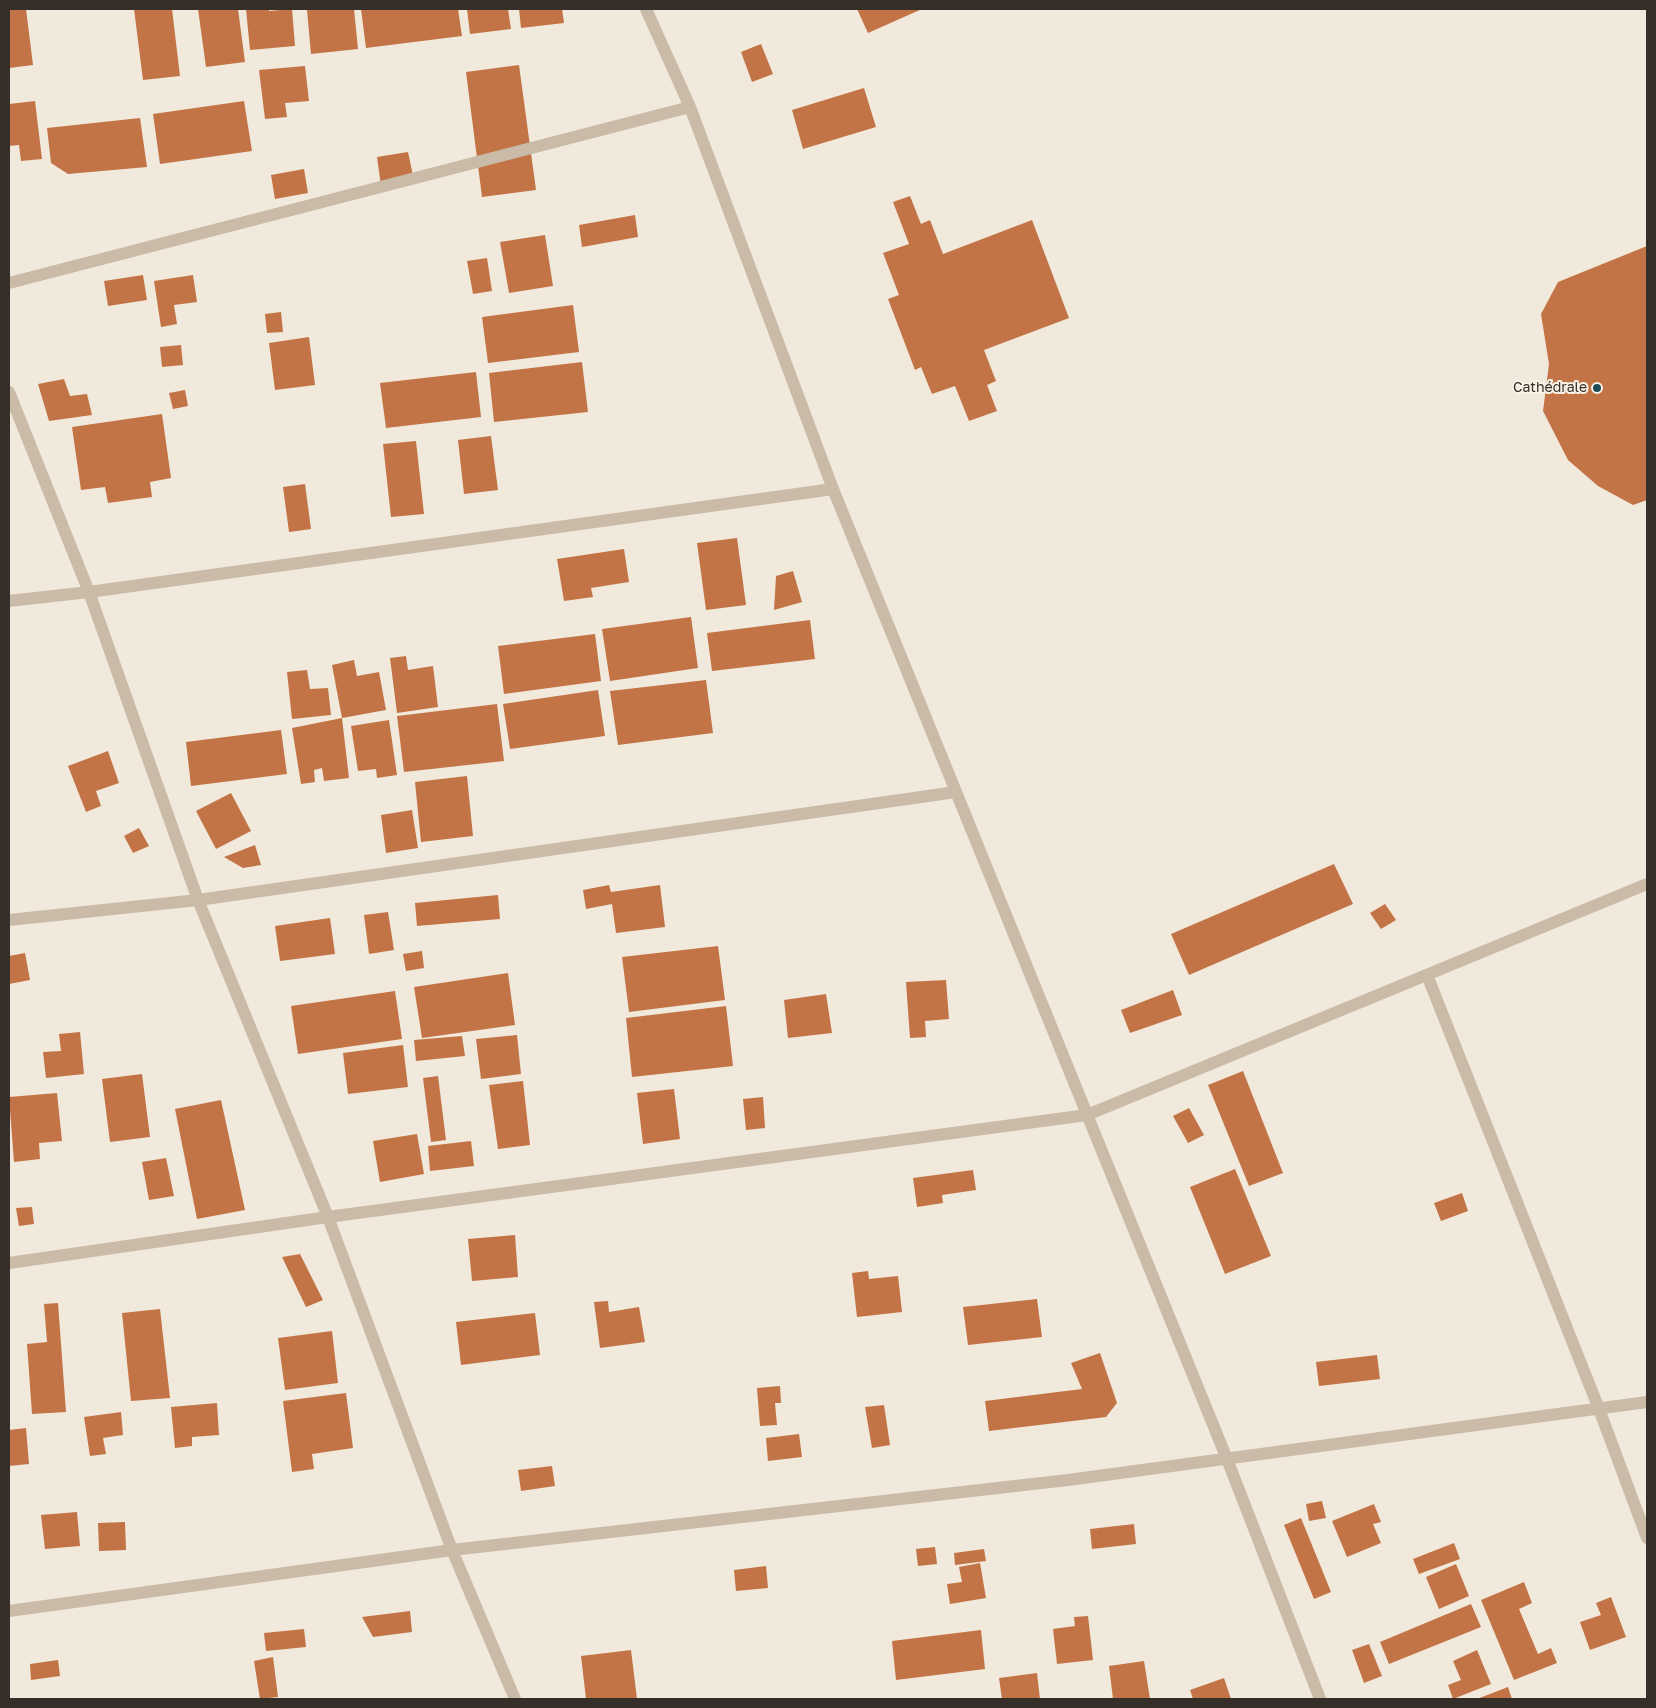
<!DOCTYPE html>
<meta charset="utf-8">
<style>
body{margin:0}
#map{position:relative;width:1656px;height:1708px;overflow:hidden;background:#f1e9db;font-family:"Golos Text",sans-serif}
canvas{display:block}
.frame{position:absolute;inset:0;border:10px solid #362e28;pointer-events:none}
</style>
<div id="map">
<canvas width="1656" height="1708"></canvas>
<div class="frame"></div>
</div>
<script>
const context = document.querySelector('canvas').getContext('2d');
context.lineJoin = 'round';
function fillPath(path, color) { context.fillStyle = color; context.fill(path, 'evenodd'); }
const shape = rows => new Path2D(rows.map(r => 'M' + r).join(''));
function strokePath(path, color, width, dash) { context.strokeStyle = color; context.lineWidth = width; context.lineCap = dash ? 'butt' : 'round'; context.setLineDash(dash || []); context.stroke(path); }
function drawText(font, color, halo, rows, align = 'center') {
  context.font = font + ' "Golos Text",sans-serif'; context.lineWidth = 4; context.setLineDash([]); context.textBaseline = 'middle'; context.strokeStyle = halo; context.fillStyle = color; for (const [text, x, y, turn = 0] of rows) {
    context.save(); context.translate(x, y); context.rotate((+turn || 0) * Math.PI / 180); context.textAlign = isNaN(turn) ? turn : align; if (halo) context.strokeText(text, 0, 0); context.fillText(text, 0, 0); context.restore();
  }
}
fillPath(shape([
 [9,9,26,9,33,65,9,68],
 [134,9,172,9,180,76,143,80],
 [198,9,238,9,245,62,206,67],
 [246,9,269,9,269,11,292,9,295,46,250,50],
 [354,9,358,49,311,54,307,10],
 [361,9,458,9,462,36,366,48],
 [467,9,508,9,511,29,470,34],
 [519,9,562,9,564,23,521,28],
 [857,9,922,9,868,33],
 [761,44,773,74,752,82,741,52],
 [519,65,536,190,482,197,466,72],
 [305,66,309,101,285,103,287,117,265,119,259,70],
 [864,88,876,127,803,149,792,110],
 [35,101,42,159,21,161,19,145,9,146,9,104],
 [244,101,252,151,160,164,153,114],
 [140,118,147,167,68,174,51,163,47,128],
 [408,152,414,180,381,186,377,157],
 [304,169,308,193,275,199,271,175],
 [910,196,921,224,930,220,943,254,1032,220,1069,318,984,350,996,381,987,385,997,411,969,421,955,386,932,394,921,367,915,370,888,299,899,295,883,253,909,244,893,202],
 [635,215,638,237,582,247,579,225],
 [545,235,553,286,509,293,500,242],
 [1647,246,1647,500,1633,505,1598,486,1568,460,1543,411,1549,364,1541,314,1558,282],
 [487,258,492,291,473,294,467,261],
 [143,275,147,300,108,306,104,281],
 [193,275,197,302,174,305,177,324,161,327,154,281],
 [573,305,579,352,488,363,482,317],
 [281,312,283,332,267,333,265,314],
 [309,337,315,385,275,390,269,343],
 [181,345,183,365,162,367,160,347],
 [582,362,588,412,494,422,489,373],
 [476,372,481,417,386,428,380,383],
 [64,379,70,396,87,394,92,415,49,421,38,384],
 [185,390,188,406,173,409,169,393],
 [162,414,171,478,150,482,152,497,108,503,105,487,81,490,72,427],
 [491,436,498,490,464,494,458,440],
 [416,441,424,514,391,517,383,444],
 [305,484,311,529,289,532,283,487],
 [737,538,746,605,706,610,697,543],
 [624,549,629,582,591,588,593,597,564,601,557,559],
 [793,571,802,602,774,610,776,576],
 [691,617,698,668,610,681,602,629],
 [810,620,815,659,712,671,707,633],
 [595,634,601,681,504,694,498,646],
 [406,656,408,670,433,666,438,707,397,713,390,658],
 [354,660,357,676,379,672,386,710,342,718,332,665],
 [307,670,310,689,328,688,331,715,292,719,287,672],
 [706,680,713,733,618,745,610,691],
 [598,690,605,736,510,749,503,704],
 [497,704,504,761,404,772,397,716],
 [342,718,349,778,324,781,322,768,314,770,315,782,301,784,292,728],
 [389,720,397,775,377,778,376,769,358,771,351,726],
 [281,730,287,774,191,786,186,742],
 [108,751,119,783,96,791,101,806,86,812,68,766],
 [467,776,473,836,421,842,415,782],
 [231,793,251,831,216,849,196,811],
 [412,810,418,848,386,853,381,815],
 [139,828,149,846,133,853,124,836],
 [255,845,261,865,243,868,224,857],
 [1334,864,1353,904,1189,975,1171,934],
 [609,885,611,892,660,885,665,927,616,933,612,904,586,909,583,890],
 [498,895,500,919,417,926,415,903],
 [1385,904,1396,920,1381,929,1370,913],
 [388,912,394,950,369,954,364,915],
 [330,918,335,954,280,961,275,926],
 [718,946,725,1000,629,1012,622,957],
 [422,951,424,968,406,971,403,954],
 [25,953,30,980,9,984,9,956],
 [508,973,515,1025,422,1038,414,987],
 [946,980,949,1019,925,1021,926,1037,910,1038,906,982],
 [1173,990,1182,1015,1130,1033,1121,1010],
 [395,991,402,1039,298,1054,291,1006],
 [826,994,832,1033,788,1038,784,1000],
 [726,1006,733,1066,632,1077,626,1018],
 [80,1032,84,1074,46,1078,43,1052,61,1051,59,1034],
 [517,1035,521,1074,481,1079,476,1039],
 [462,1036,465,1056,416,1061,414,1040],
 [403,1045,408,1087,348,1094,343,1053],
 [1243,1071,1283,1173,1249,1186,1208,1085],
 [142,1074,150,1137,110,1142,102,1079],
 [438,1076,446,1140,431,1142,423,1078],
 [523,1081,530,1145,498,1149,489,1085],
 [674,1089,680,1139,643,1144,637,1093],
 [57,1093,62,1141,39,1143,40,1159,14,1162,9,1097],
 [763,1097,765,1128,746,1130,743,1099],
 [221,1100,245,1210,197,1219,175,1109],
 [1189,1108,1204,1135,1188,1143,1173,1116],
 [417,1134,424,1174,380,1182,373,1141],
 [471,1141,474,1166,430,1171,428,1146],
 [166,1158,174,1196,149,1200,142,1162],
 [1235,1169,1271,1256,1225,1274,1190,1187],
 [973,1170,976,1190,942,1195,943,1203,917,1207,913,1178],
 [1462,1193,1468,1211,1441,1221,1434,1203],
 [32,1207,34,1224,19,1226,16,1208],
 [515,1235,518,1277,472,1281,468,1239],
 [300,1254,323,1300,306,1307,282,1257],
 [868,1271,869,1279,898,1276,902,1312,857,1317,852,1273],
 [1037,1299,1042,1337,968,1345,963,1307],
 [608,1301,609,1312,639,1307,645,1342,600,1348,594,1302],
 [58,1303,66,1412,32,1414,27,1344,47,1342,44,1304],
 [160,1309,170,1398,131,1401,122,1313],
 [535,1313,540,1355,461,1365,456,1322],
 [332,1331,338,1383,285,1390,278,1338],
 [1100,1353,1117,1403,1106,1417,989,1431,985,1401,1082,1389,1071,1363],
 [1377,1355,1380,1379,1319,1386,1316,1362],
 [780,1386,781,1403,775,1403,777,1425,760,1426,757,1388],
 [346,1393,353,1448,312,1454,314,1469,292,1472,283,1401],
 [217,1403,219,1435,192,1437,192,1446,175,1448,171,1407],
 [884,1405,890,1445,872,1448,865,1407],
 [121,1412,123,1435,103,1438,106,1454,90,1456,84,1417],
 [26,1428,29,1464,9,1466,9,1430],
 [799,1434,802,1457,768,1461,766,1438],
 [552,1466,555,1486,521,1491,518,1470],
 [1322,1501,1326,1518,1309,1521,1306,1504],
 [1374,1504,1381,1522,1373,1524,1381,1543,1347,1557,1332,1521],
 [77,1512,80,1546,45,1549,41,1515],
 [1301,1518,1331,1592,1314,1599,1284,1525],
 [125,1522,126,1550,99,1551,98,1523],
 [1134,1524,1136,1544,1092,1549,1090,1529],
 [1454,1543,1460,1559,1419,1574,1413,1559],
 [935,1547,937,1564,918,1566,916,1549],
 [984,1549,986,1561,955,1565,954,1553],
 [980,1563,986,1598,950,1604,947,1584,962,1582,959,1567],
 [1456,1564,1469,1596,1439,1609,1426,1577],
 [766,1566,768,1588,736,1591,734,1570],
 [1524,1582,1532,1603,1519,1609,1538,1654,1551,1648,1557,1663,1514,1680,1481,1600],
 [1611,1597,1626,1637,1590,1650,1580,1622,1601,1615,1596,1603],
 [1471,1604,1481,1627,1389,1664,1380,1642],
 [410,1611,412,1632,373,1637,362,1617],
 [1088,1616,1093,1660,1057,1664,1053,1629,1075,1626,1074,1617],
 [304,1629,306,1647,266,1651,264,1633],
 [981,1630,985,1669,896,1680,892,1641],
 [1369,1644,1382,1676,1364,1683,1352,1650],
 [631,1650,637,1699,586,1699,581,1656],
 [1477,1650,1491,1684,1453,1699,1448,1685,1461,1680,1453,1661],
 [273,1657,278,1697,260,1699,254,1661],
 [58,1660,60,1676,31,1680,30,1664],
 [1144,1661,1150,1699,1113,1699,1109,1666],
 [1037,1673,1040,1699,1002,1699,999,1678],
 [1224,1678,1231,1699,1193,1699,1190,1690],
 [1508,1687,1512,1699,1477,1699]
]), '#c37447');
strokePath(shape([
 [646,9,690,107,833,489,1227,1459,1320,1699],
 [9,283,690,107],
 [9,392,89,592,198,900,328,1217,452,1550,515,1699],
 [9,601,89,592,833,489],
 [9,920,198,900,956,792],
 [1427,975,1599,1409,1647,1538],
 [9,1263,328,1217,1087,1115,1647,884],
 [9,1611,452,1550,1068,1480,1647,1402]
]), '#c9bba7', 12);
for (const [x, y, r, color] of [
 [1597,388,5,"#1e4c56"]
]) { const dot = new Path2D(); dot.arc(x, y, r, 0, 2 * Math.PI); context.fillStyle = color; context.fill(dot); strokePath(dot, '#f9f3e7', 2); }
drawText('14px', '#362e28', '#f9f3e7', [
 ["Cathédrale",1587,388]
], 'right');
</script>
